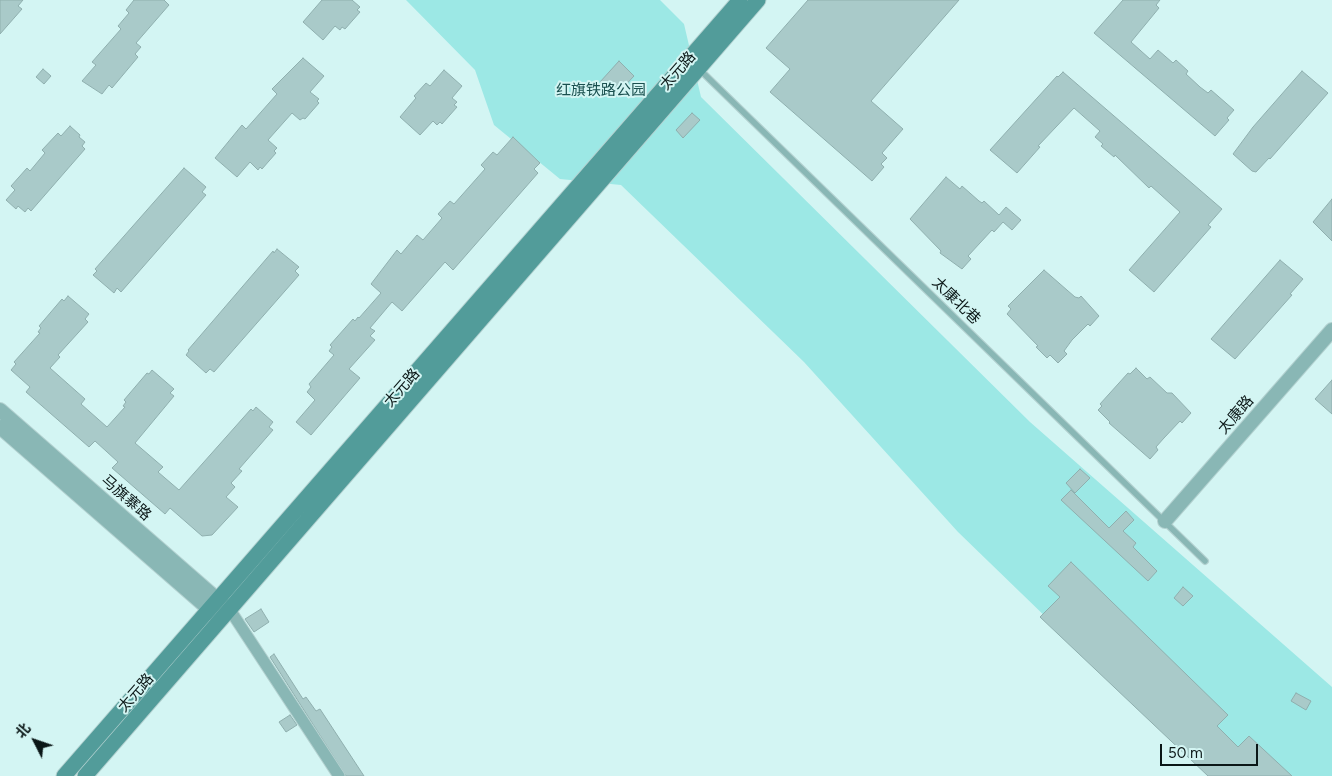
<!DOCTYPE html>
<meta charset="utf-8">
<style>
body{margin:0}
#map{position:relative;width:1332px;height:776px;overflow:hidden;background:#d3f5f3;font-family:Figtree,"Noto Sans SC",sans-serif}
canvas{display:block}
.north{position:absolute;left:10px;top:716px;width:50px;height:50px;-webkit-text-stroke:4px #d3f5f3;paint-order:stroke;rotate:311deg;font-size:14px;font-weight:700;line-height:20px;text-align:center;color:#0b1717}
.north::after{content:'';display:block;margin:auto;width:18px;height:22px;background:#0b1717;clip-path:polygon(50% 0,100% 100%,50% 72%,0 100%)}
.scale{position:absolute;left:1160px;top:744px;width:98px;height:22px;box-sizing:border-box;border:2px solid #0b1717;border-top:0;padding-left:6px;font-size:15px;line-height:18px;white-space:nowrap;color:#0b1717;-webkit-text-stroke:4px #d3f5f3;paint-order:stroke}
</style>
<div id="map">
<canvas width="1332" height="776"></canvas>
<div class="north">北</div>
<div class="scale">50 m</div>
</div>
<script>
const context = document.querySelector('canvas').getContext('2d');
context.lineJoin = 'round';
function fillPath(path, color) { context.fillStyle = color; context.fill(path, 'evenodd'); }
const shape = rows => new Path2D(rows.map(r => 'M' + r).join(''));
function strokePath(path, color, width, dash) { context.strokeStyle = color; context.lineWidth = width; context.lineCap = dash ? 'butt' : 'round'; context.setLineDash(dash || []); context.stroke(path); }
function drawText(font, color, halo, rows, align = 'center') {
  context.font = font + ' Figtree,"Noto Sans SC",sans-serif'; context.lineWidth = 4; context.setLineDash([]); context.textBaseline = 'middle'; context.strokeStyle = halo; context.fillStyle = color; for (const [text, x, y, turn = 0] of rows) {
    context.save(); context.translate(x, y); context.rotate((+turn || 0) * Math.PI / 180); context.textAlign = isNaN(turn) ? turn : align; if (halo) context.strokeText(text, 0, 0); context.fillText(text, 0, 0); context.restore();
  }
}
fillPath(shape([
 [406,0,660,0,684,24,701,97,1030,422,1332,687,1332,776,1210,776,958,532,804,362,621,185,560,179,494,125,475,70]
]), '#9ce8e5');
const building = shape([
 [0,0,23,0,18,6,22,9,0,34,0,0],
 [134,0,164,0,169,5,136,43,141,47,135,54,138,57,112,88,109,85,102,94,82,81,96,65,92,62,121,29,118,26,129,13,126,10,134,0],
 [322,0,352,0,360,7,357,10,360,12,345,29,342,27,340,30,335,26,323,40,303,22,322,0],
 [808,0,959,0,871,101,903,129,882,153,887,158,881,164,884,167,872,181,770,92,790,69,766,48,808,0],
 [1123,0,1160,0,1156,5,1159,8,1131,42,1150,59,1158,50,1173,63,1176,60,1188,71,1186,74,1200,87,1208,93,1211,90,1234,110,1227,118,1229,120,1215,136,1094,33,1123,0],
 [303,58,324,76,310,92,319,99,317,101,319,103,305,119,303,118,300,120,292,113,268,140,277,148,274,151,276,153,262,169,260,167,258,170,250,162,237,177,215,158,242,125,246,129,277,94,272,89,303,58],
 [619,61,634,76,615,96,600,82,619,61],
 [43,69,51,76,44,84,36,77,43,69],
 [444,70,462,86,452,98,457,102,454,105,457,107,442,124,440,122,437,125,433,121,420,135,400,117,416,98,414,96,426,83,430,86,444,70],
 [1302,71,1328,93,1270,159,1269,158,1256,172,1252,171,1233,154,1253,127,1302,71],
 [1063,72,1222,209,1208,225,1211,227,1154,292,1129,270,1180,212,1151,186,1149,188,1115,155,1114,157,1101,146,1103,144,1095,137,1100,131,1074,108,1038,146,1040,147,1017,173,990,150,1057,76,1058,77,1063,72],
 [692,113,700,120,683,138,676,130,692,113],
 [70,126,80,135,79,137,85,142,82,146,85,149,31,211,28,208,25,212,18,206,16,209,6,200,15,190,11,186,27,168,30,171,45,153,42,150,58,133,61,136,70,126],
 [513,137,540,163,534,169,538,173,453,270,445,262,402,311,392,302,370,328,375,331,370,336,375,340,349,369,360,378,311,435,296,422,315,400,307,392,311,387,309,384,334,355,329,351,332,347,330,345,353,319,355,321,358,317,359,318,381,293,371,284,397,250,401,254,417,235,423,240,442,218,438,214,450,201,454,204,485,169,481,165,493,152,497,155,513,137],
 [184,168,206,187,202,192,206,195,121,292,117,288,114,293,93,275,97,271,95,269,184,168],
 [946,177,960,189,962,186,979,201,982,203,984,201,999,215,1006,207,1021,220,1012,230,1003,222,994,232,992,230,968,256,971,259,962,269,940,253,941,251,910,219,946,177],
 [1332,199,1332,241,1313,222,1332,199],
 [277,249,299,267,295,271,299,275,214,372,210,369,206,373,186,355,189,351,188,350,273,251,274,253,277,249],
 [1280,260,1303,279,1290,294,1292,295,1235,359,1211,339,1280,260],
 [1044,270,1075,297,1079,298,1081,296,1099,316,1090,326,1088,324,1072,340,1064,351,1067,354,1058,363,1050,355,1047,358,1036,347,1038,346,1007,314,1011,309,1008,306,1044,270],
 [68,296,89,314,85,319,88,322,58,355,60,357,50,368,85,399,81,404,107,427,125,407,123,406,126,402,124,400,147,373,149,374,152,370,174,389,170,393,174,396,135,443,163,467,158,472,179,490,251,409,253,411,256,407,273,422,269,427,273,430,239,469,242,471,231,483,235,487,226,497,238,507,212,535,202,536,170,508,165,514,112,468,118,462,95,441,89,447,26,392,30,387,11,370,16,364,14,362,40,333,38,332,41,328,39,326,62,299,64,301,68,296],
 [1136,368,1147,379,1150,377,1167,393,1172,393,1191,413,1182,423,1180,421,1164,438,1156,447,1158,450,1150,459,1109,423,1110,422,1098,410,1102,406,1100,404,1128,373,1130,374,1136,368],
 [1332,380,1332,414,1315,399,1332,380],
 [1080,469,1090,478,1075,493,1066,483,1080,469],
 [1071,490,1109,528,1126,511,1134,520,1123,531,1136,543,1133,547,1157,571,1148,581,1061,500,1071,490],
 [1071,562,1228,715,1217,726,1238,747,1249,736,1292,776,1208,776,1040,617,1060,597,1048,586,1071,562],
 [1183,587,1193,596,1183,606,1174,598,1183,587],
 [261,609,269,622,254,632,245,619,261,609],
 [274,654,303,699,306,697,316,711,320,709,364,776,346,776,270,657,274,654],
 [1296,693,1311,701,1306,710,1291,701,1296,693],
 [290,715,297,725,286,732,279,722,290,715]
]);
fillPath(building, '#a9cac9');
strokePath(building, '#8fafae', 1);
const service = shape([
 [699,69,1205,561]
]);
const minor = shape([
 [230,610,339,776]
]);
const tertiary = shape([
 [0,410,226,607],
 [0,427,218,617],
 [1165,521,1332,330]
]);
const secondary = shape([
 [64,776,740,0],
 [85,776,758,0]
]);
strokePath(service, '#b3d1d0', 8);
strokePath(minor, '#b3d1d0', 13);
strokePath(tertiary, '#b3d1d0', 16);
strokePath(secondary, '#b3d1d0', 17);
strokePath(service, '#89b7b5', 5.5);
strokePath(minor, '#89b7b5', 11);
strokePath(tertiary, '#89b7b5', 14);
strokePath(secondary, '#529c9a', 15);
drawText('15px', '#0b1717', '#d3f5f3', [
 ["太元路",678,71,-49],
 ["太康北巷",956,301,44],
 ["太元路",402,388,-49],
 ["太康路",1236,415,-49],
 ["马旗寨路",126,498,41],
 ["太元路",136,693,-49]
]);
drawText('15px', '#1a504f', '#d3f5f3', [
 ["红旗铁路公园",601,91]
]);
</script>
